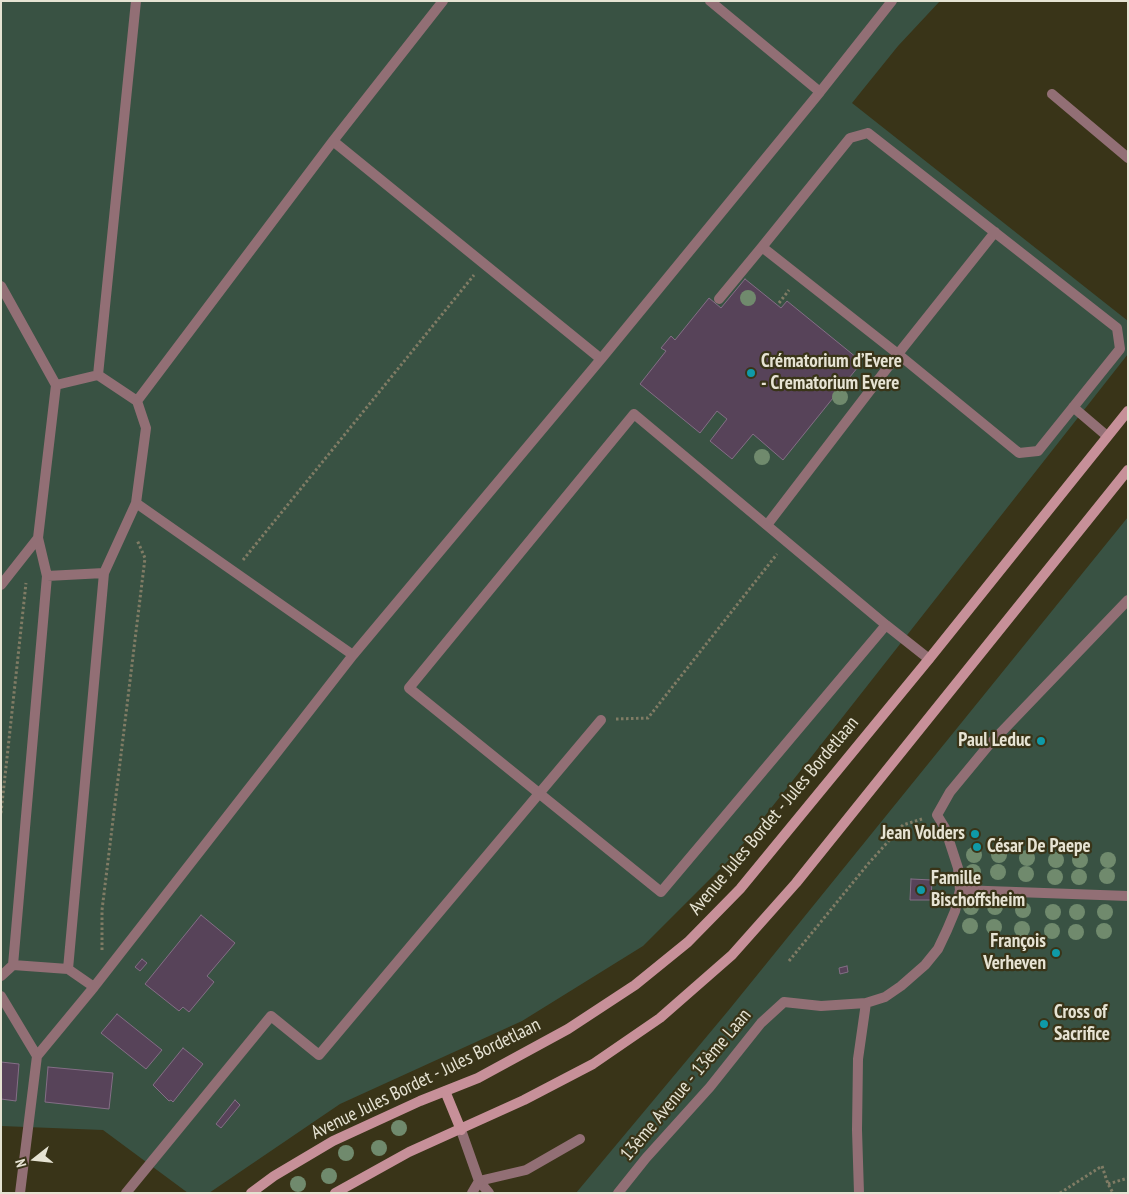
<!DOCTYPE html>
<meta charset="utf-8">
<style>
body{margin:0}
#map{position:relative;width:1129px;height:1194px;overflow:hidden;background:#393418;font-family:"PT Sans Narrow",sans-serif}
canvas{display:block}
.frame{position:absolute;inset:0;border:2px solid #e6e3d3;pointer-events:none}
.north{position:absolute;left:10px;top:1134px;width:50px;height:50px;-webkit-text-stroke:4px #393418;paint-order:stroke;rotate:254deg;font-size:14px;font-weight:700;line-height:20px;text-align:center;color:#e6e3d3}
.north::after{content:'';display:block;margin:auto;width:18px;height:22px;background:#e6e3d3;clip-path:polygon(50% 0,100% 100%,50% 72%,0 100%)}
</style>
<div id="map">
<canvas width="1129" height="1194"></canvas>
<div class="frame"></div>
<div class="north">N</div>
</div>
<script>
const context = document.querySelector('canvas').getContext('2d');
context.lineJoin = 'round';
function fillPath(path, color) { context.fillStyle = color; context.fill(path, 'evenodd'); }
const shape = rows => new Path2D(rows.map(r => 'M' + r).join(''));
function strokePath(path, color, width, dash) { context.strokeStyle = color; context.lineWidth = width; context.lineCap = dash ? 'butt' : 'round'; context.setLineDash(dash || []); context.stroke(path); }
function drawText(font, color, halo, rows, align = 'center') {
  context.font = font + ' "PT Sans Narrow",sans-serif'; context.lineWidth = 4.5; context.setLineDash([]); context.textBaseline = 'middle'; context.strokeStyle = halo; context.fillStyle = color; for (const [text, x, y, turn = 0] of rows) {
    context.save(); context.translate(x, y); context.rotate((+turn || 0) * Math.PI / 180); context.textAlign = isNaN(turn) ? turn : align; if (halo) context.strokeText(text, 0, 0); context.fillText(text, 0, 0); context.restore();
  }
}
fillPath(shape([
 [1,1,940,1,898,46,852,103,1128,321,1128,354,735,854,643,946,522,1021,340,1104,209,1193,188,1193,103,1130,1,1126],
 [1128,517,1128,1193,576,1193,728,1011]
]), '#395243');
const building = shape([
 [745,279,781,308,787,301,862,362,783,460,753,434,732,459,710,441,727,419,717,411,700,433,640,384,666,351,661,348,671,336,675,340,709,298,721,308,745,279],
 [911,879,932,880,931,900,910,900,911,879],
 [201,915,235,943,207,976,214,982,189,1012,183,1007,179,1011,145,984,201,915],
 [142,959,147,963,140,971,135,967,142,959],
 [847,966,848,972,840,974,839,968,847,966],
 [117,1014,162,1050,146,1069,101,1033,117,1014],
 [183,1048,203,1064,173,1102,171,1100,169,1101,153,1085,183,1048],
 [1,1062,19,1064,16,1101,1,1099,1,1062],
 [48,1067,113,1073,109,1109,45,1102,48,1067],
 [235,1100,240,1105,221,1128,216,1124,235,1100]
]);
fillPath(building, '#574359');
strokePath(building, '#846e86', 1);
strokePath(shape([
 [779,303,789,290],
 [243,560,474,275],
 [616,719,648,718,777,554],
 [1,813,26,583],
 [102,950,102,910,145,558,137,540],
 [789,961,868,864,903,825,922,819],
 [1108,1184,1128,1178],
 [1060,1193,1102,1166,1108,1184,1113,1193]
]), '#807c65', 3, [2.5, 2.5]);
strokePath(shape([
 [1052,94,1128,158],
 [868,133,1117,328,1120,349,1038,451,1019,453,898,354,762,247,850,138,868,133],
 [719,299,762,247],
 [1073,407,1107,436],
 [634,414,886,625,661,892,409,688,634,414],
 [767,525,898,354,995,232],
 [886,625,929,659],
 [126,1193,271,1016,319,1055,601,720],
 [489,1193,479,1181,526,1170,580,1139]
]), '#926f75', 10);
strokePath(shape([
 [820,92,892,1],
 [333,141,601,359,353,655],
 [1,286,56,385],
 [601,359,820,92,710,1],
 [98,375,136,1],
 [137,401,333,141,443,1],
 [1,585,38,538,56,385,98,375,137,401,146,428,136,503,104,573,47,576,38,538],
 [960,890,1128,896],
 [13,965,68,969],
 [1,976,13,965,47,576],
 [94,987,353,655,136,503],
 [1,996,37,1056],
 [461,1130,479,1181,472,1193],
 [20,1193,37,1056,94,987,68,969,104,573],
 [618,1193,646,1158,710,1087,761,1023,784,1002,821,1006,866,1003,885,997,901,986,925,965,938,949,947,930,955,911,960,890,958,868,945,828,937,815,950,792,988,746,1128,600],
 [859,1193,857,1130,858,1059,866,1003]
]), '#926f75', 10);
strokePath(shape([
 [445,1091,461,1130],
 [251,1193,274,1176,333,1141,420,1101,478,1078,568,1029,635,985,688,942,740,889,929,659,1128,411],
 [335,1193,409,1152,524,1100,593,1064,660,1018,732,955,796,883,1128,470]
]), '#c79099', 10);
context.fillStyle = '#708a6d';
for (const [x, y] of [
 [748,298],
 [840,397],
 [762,457],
 [974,855],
 [999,855],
 [1027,858],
 [1056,860],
 [1080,860],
 [1108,860],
 [973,872],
 [998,872],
 [1026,874],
 [1107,876],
 [1055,877],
 [1079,877],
 [971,907],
 [995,907],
 [1023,910],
 [1053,912],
 [1077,912],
 [1105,912],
 [970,926],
 [994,927],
 [1022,929],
 [1052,931],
 [1104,931],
 [1076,932],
 [399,1128],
 [379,1148],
 [346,1153],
 [329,1176],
 [298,1184]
]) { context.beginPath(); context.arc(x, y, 8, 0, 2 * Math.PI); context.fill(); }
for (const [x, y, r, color] of [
 [751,373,5,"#0f9aa8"],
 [1041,741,5,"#0f9aa8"],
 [975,834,5,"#0f9aa8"],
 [977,847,5,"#0f9aa8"],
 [921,890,5,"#0f9aa8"],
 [1056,953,5,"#0f9aa8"],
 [1044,1024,5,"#0f9aa8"]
]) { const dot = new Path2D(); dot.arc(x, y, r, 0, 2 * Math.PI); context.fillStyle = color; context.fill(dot); strokePath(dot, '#393418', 2); }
drawText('bold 19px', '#e6e3d3', '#393418', [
 ["Crématorium d’Evere",761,362],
 ["- Crematorium Evere",761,384],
 ["Paul Leduc",1031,741,"right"],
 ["Jean Volders",965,834,"right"],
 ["César De Paepe",987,847],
 ["Famille",931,879],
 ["Bischoffsheim",931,901],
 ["François",1046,942,"right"],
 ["Verheven",1046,964,"right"],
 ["Cross of",1054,1013],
 ["Sacrifice",1054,1035]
], 'left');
drawText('19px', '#e6e3d3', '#393418', [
 ["Avenue Jules Bordet - Jules Bordetlaan",774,816,-50],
 ["Avenue Jules Bordet - Jules Bordetlaan",426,1079,-26],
 ["13ème Avenue - 13ème Laan",686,1085,-50]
]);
</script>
